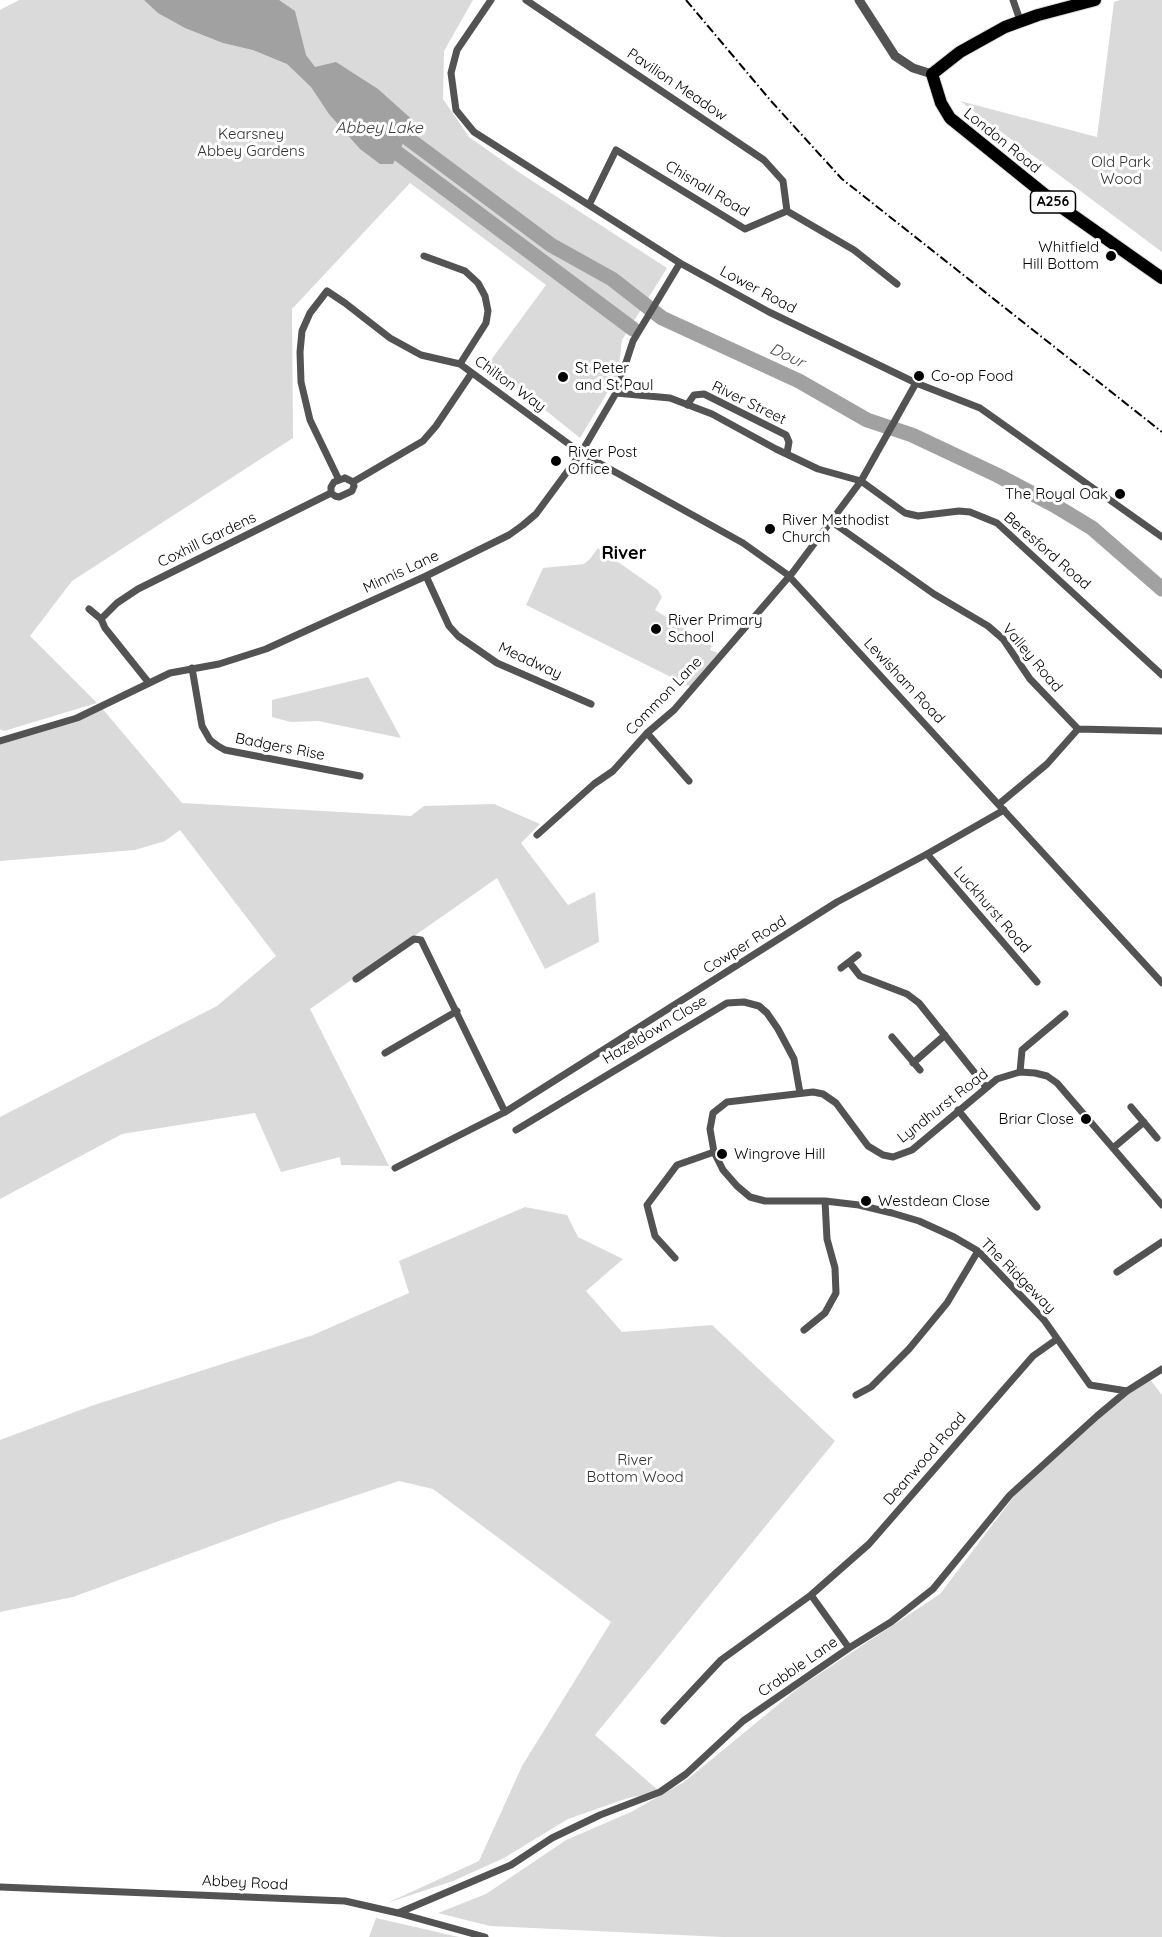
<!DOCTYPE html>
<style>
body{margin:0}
canvas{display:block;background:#fff}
</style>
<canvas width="1162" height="1937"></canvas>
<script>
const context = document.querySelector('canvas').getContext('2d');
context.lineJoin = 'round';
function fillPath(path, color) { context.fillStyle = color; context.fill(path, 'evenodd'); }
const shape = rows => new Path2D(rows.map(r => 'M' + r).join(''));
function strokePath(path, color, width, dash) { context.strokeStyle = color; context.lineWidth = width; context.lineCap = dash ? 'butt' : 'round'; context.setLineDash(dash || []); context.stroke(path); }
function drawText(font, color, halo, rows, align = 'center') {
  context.font = font + ' Quicksand,sans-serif'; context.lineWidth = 6; context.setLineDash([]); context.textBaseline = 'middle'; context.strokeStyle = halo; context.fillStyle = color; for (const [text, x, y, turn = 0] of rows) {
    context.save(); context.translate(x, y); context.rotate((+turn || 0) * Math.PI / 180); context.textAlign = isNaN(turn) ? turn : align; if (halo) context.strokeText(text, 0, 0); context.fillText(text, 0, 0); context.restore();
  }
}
fillPath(shape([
 [19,0,473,0,444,51,443,99,469,137,520,173,667,268,622,340,618,375,580,438,488,364,546,285,410,183,292,309,293,438,72,581,30,636,97,703,4,731,0,729,0,10],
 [1120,0,1162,0,1162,252,960,101,1097,137,1114,2],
 [598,548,658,590,662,597,655,610,712,646,710,650,718,653,691,687,526,605,543,568,584,564,590,559],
 [368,677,401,738,318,721,291,722,272,717,272,700],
 [101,707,182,803,411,816,424,806,494,804,540,824,521,843,568,905,595,892,599,942,545,969,497,878,310,1009,389,1166,341,1165,340,1157,281,1172,255,1113,122,1134,0,1199,0,1117,217,1006,276,956,180,830,165,841,135,850,0,861,0,741],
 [525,1207,567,1215,578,1237,623,1259,586,1291,622,1332,712,1325,835,1441,595,1735,660,1792,628,1798,568,1819,504,1858,453,1881,387,1903,479,1861,522,1766,611,1622,433,1489,399,1481,276,1522,73,1597,0,1612,0,1440,91,1406,313,1335,409,1293,399,1261],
 [1149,1378,1162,1395,1162,1937,722,1937,490,1926,438,1913,486,1894,566,1840,631,1812,684,1782,801,1686,940,1594,1018,1491,1127,1391],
 [376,1918,459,1937,369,1937]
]), '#dadada');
fillPath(shape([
 [144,0,279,0,295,11,306,55,315,67,336,62,378,89,417,124,406,137,393,164,380,164,360,149,329,114,311,87,287,64,253,50,223,43,185,28,158,13]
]), '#a1a1a1');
strokePath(shape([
 [406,137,551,245,612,279,662,318,799,381,867,420,912,435,997,475,1054,505,1092,528,1162,589],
 [396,152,633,329]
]), '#a1a1a1', 15);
const primary = shape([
 [1095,0,1038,15,1005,27,960,52,932,74,941,103,950,118,1054,202,1162,278]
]);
strokePath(primary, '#dbdbdb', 14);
strokePath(shape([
 [491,0,457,50,451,73,456,110,474,132,680,263,769,312,916,383,980,408,1162,537],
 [526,0,764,160,783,181,787,211],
 [1013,0,1020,20],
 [589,205,616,150,745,229,787,211,854,250,897,284],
 [424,256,465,271,478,283,485,296,488,311,486,323,460,364],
 [616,393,670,398,712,414,776,449,818,469,861,481,905,513,918,516,959,511,970,512,997,523,1162,675],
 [687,405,694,395,704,394,786,435,789,442,787,453],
 [345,478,353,482,354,486,352,491,339,497,335,496,331,493,331,487,334,482,345,478],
 [339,480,310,420,301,382,300,352,302,331,310,313,327,291,345,303,390,338,421,355,460,364,581,453,743,543,788,575,1162,983],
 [353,482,423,441,436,426,471,374],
 [832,522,934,594,988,626,1003,639,1030,679,1078,729,1162,731],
 [426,576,449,626,458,636,497,663,591,704],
 [89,609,101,619,105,628,149,683],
 [101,619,117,603,138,589,331,493],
 [192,668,202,726,210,740,218,746,225,750,360,776],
 [647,733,689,781],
 [0,741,77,718,170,673,219,664,266,649,426,576,509,535,523,525,536,514,581,453,616,393,633,341,680,263],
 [999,804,1047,764,1078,729],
 [537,835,594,784,613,771,647,733,674,710,793,572,861,481,916,383],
 [927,854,1037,982],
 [849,962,860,976,907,994,919,1003,986,1087],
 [841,968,858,955],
 [356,979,414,939,421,940,505,1112],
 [892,1037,920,1070],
 [385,1053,457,1011],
 [913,1063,945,1035],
 [1020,1072,1022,1050,1065,1014],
 [1131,1107,1157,1138],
 [958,1110,1037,1207],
 [516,1130,727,1003,744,1002,759,1006,767,1013,778,1029,794,1059,800,1093],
 [1113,1148,1144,1122],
 [395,1168,505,1112,837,902,927,854,1004,810],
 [675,1258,655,1236,647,1205,677,1165,714,1152],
 [1117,1272,1162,1242],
 [804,1330,825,1313,836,1293,835,1268,827,1239,825,1201],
 [1127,1391,1090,1385,1044,1320,978,1251,954,1237,919,1221,892,1213,859,1205,825,1201,765,1201,750,1197,737,1186,723,1170,714,1152,710,1129,713,1113,727,1102,813,1092,823,1094,836,1103,868,1146,883,1155,893,1157,912,1150,997,1079,1020,1072,1035,1073,1047,1076,1057,1083,1162,1205],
 [856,1395,871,1387,909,1349,947,1303,978,1251],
 [811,1595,849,1648],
 [664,1721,721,1660,811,1595,869,1544,1033,1356,1057,1339],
 [0,1887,345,1901,398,1913,485,1937],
 [398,1913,511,1865,552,1838,600,1815,660,1792,686,1774,743,1721,849,1648,891,1622,933,1589,1010,1495,1097,1416,1127,1391,1162,1369]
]), '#535353', 7);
strokePath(shape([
 [859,0,895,56,913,68,932,74]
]), '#535353', 9);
strokePath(primary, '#000', 12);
strokePath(shape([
 [686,0,771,101,842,179,1162,432]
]), '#000', 2, [9, 3, 1.5, 3]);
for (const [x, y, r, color] of [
 [1111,256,6,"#000"],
 [919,376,6,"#000"],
 [563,377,6,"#000"],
 [556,461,6,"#000"],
 [1120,494,6,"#000"],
 [770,529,6,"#000"],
 [656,629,6,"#000"],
 [1086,1119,6,"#000"],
 [722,1154,6,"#000"],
 [866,1201,6,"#000"]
]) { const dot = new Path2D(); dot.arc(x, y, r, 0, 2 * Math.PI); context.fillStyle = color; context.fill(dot); strokePath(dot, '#fff', 2); }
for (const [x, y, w] of [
 [1053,202,45]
]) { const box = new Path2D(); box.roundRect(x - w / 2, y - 11, w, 22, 4.5); context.fillStyle = '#fff'; context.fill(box); strokePath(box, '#000', 1.5); }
drawText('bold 14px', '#000', null, [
 ["A256",1053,202]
]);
drawText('15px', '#000', '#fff', [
 ["Pavilion Meadow",677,85,34],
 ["London Road",1002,141,39],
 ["Chisnall Road",707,189,31],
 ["Lower Road",758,290,28],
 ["Chilton Way",510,384,36],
 ["River Street",749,403,26],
 ["Coxhill Gardens",207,540,-26],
 ["Beresford Road",1047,551,41],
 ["Minnis Lane",401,572,-25],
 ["Valley Road",1032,658,50],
 ["Meadway",530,661,25],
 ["Lewisham Road",904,681,47],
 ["Common Lane",664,696,-46],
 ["Badgers Rise",280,747,11],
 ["Luckhurst Road",992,910,49],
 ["Cowper Road",745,945,-32],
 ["Hazeldown Close",655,1030,-31],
 ["Lyndhurst Road",943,1106,-38],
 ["The Ridgeway",1018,1276,45],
 ["Deanwood Road",925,1459,-49],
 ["Crabble Lane",798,1667,-35],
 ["Abbey Road",245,1883,3]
]);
drawText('15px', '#313131', '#fff', [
 ["Kearsney",251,134],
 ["Abbey Gardens",251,151],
 ["Old Park",1121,162],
 ["Wood",1121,179],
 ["River",635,1460],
 ["Bottom Wood",635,1477]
]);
drawText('15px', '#000', '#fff', [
 ["Whitfield",1099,247,"right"],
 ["Hill Bottom",1099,264,"right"],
 ["St Peter",575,368],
 ["and St Paul",575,385],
 ["Co-op Food",931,376],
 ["River Post",568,452],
 ["Office",568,469],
 ["The Royal Oak",1108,494,"right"],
 ["River Methodist",782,520],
 ["Church",782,537],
 ["River Primary",668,620],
 ["School",668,637],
 ["Briar Close",1074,1119,"right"],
 ["Wingrove Hill",734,1154],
 ["Westdean Close",878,1201]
], 'left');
drawText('italic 16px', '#424242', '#fff', [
 ["Abbey Lake",379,128],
 ["Dour",787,356,25]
]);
drawText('bold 18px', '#000', '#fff', [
 ["River",624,554]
]);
</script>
